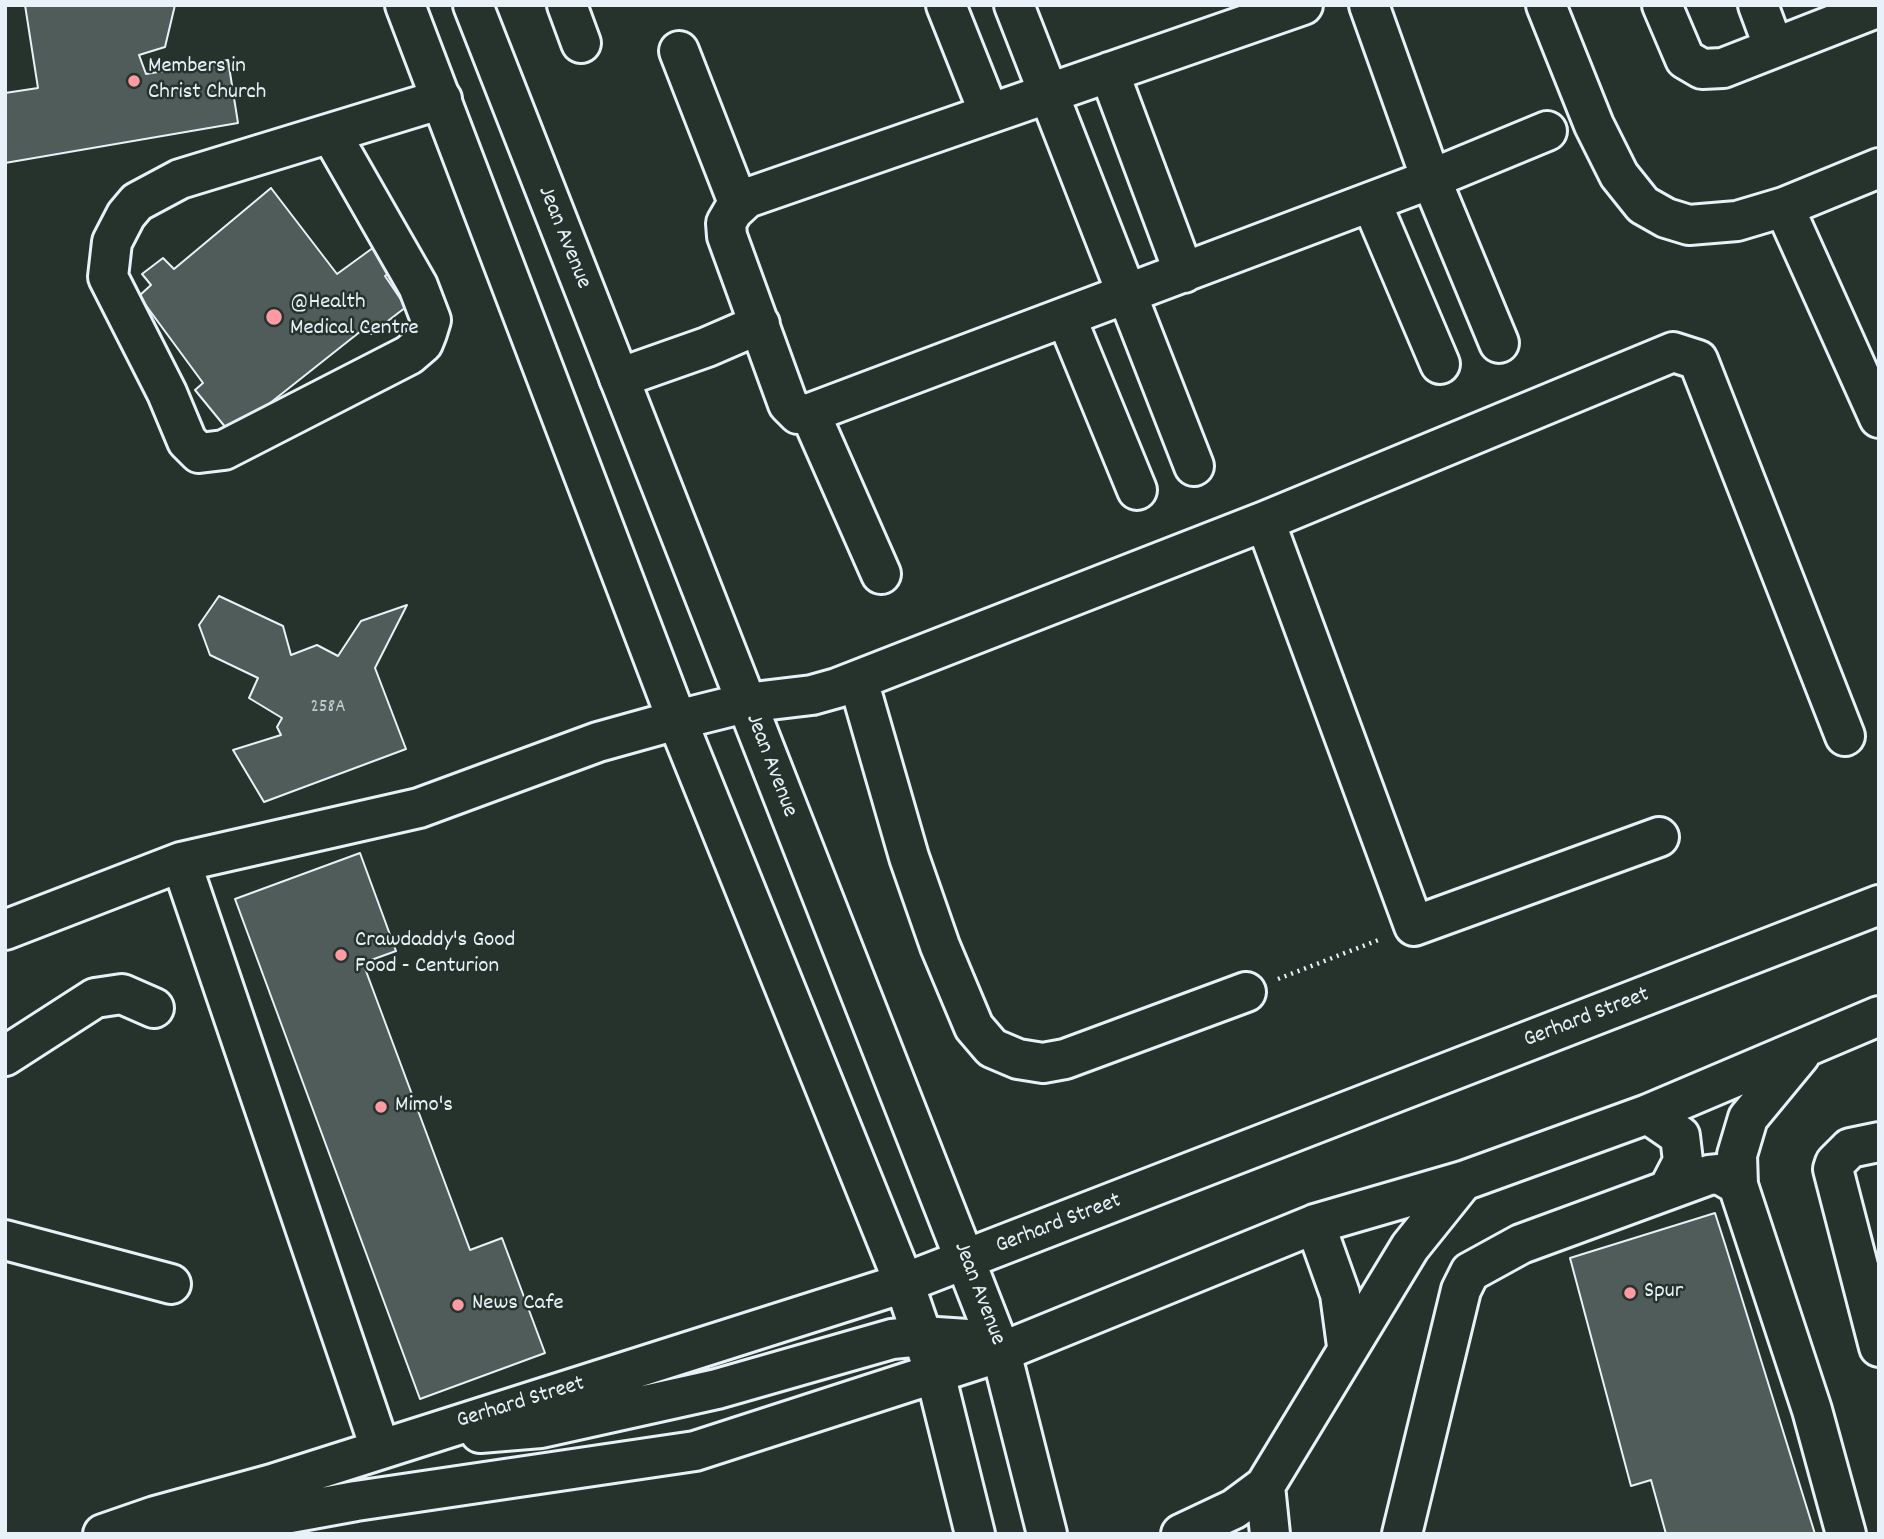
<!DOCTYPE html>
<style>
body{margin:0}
#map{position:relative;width:1884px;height:1539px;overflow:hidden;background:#26332d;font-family:Dekko,sans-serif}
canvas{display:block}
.frame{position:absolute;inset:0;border:7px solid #e8f1f8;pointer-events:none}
</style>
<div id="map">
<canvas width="1884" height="1539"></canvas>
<div class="frame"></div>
</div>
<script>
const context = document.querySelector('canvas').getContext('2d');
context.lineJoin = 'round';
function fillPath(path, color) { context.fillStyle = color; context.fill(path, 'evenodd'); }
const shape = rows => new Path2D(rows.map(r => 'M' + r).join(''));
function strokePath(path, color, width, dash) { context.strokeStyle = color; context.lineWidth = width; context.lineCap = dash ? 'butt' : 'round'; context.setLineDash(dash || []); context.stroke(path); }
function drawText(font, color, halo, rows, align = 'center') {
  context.font = font + ' Dekko,sans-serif'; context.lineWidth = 5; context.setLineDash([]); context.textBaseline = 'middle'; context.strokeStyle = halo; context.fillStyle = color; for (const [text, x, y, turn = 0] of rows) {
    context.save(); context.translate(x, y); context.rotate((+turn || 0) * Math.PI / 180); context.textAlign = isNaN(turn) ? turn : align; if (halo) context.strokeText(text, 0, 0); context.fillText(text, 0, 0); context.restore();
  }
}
const building = shape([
 [25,5,175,5,165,47,139,55,146,74,228,60,238,123,5,163,5,93,38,88,25,5],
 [271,188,337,274,381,242,398,266,385,276,406,307,371,334,366,327,231,434,195,390,203,383,139,296,151,285,142,274,163,258,174,269,271,188],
 [219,596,283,626,291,655,317,645,338,656,361,621,407,605,375,668,406,749,264,802,233,750,281,735,277,727,282,718,249,698,258,678,210,655,199,625,219,596],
 [360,853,396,951,363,963,470,1250,502,1238,545,1353,420,1399,235,899,360,853],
 [1715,1213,1725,1244,1815,1534,1666,1534,1651,1480,1631,1486,1570,1258,1715,1213]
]);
fillPath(building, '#505c59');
strokePath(building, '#e8f1f8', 2);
const minor = shape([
 [567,5,581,43],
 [946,5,989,113],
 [1014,5,1194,466],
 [1303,5,747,198,733,211,726,223,727,236,788,404,798,414,810,413,1431,179,1369,5],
 [1546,5,1594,125,1619,175,1643,205,1666,218,1689,225,1737,221,1784,207,1879,168],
 [1662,5,1685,59,1702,69,1723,68,1879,7],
 [1758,5,1774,48],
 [679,51,739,205],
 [1109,72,1184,273],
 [331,134,418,286,431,320,427,333,423,343,409,355,224,450,199,453,187,441,167,393,108,277,112,242,126,215,137,202,180,179,442,99],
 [1372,204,1440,364],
 [1784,207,1879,418],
 [1066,317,1137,490],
 [1499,343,1431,179,1547,131],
 [619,378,707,347,760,324],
 [810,413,881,574],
 [1265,521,1414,926,1659,837],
 [858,680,909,857,940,946,974,1027,992,1048,1018,1059,1043,1063,1065,1059,1246,992],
 [5,930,181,862],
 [5,1056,95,998,122,994,154,1008],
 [1648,1114,1680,1136,1683,1161,1668,1190],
 [1879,1142,1850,1148,1835,1163,1833,1169,1879,1347],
 [1738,1185,1737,1155,1748,1118,1800,1055],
 [1315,1224,1340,1294,1347,1346],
 [5,1240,171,1284],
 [480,1433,541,1428,717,1389,892,1339,922,1336,967,1339,1001,1352],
 [380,1448,181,862,419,808,598,742,677,720,745,703,812,695,837,688,1265,521,1673,352,1698,360,1845,736],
 [1265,1486,1270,1534],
 [181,1533,356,1501,695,1451,1001,1352,1315,1224,1463,1181,1648,1114,1879,1016],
 [103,1534,155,1516,272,1484,904,1283,1879,905],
 [1181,1534,1234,1509,1265,1486,1410,1247,1463,1181],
 [1402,1534,1461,1290,1470,1272,1521,1244,1709,1175,1719,1174,1738,1185,1812,1410,1846,1534]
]);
const major = shape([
 [405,5,677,720,904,1283,935,1373,975,1534],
 [473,5,1001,1352,1047,1534]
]);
strokePath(minor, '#e8f1f8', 44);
strokePath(major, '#e8f1f8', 44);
strokePath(shape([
 [1278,979,1381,939]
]), '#e8f1f8', 4.5, [2, 5]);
strokePath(minor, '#26332d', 38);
strokePath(major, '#26332d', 38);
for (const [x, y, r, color] of [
 [134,81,7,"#ff9aa2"],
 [274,317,9,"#ff9aa2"],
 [341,955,7,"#ff9aa2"],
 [381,1107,7,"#ff9aa2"],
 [1630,1293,7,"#ff9aa2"],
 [458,1305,7,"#ff9aa2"]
]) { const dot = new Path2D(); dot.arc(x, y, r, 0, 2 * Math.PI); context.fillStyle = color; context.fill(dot); strokePath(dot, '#26332d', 2.5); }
drawText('19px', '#c2ccd0', null, [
 ["258A",328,708]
]);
drawText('23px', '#e8f1f8', '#26332d', [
 ["Members in",148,68],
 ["Christ Church",148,94],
 ["@Health",290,304],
 ["Medical Centre",290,330],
 ["Crawdaddy's Good",355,942],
 ["Food - Centurion",355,968],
 ["Mimo's",395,1107],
 ["Spur",1644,1293],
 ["News Cafe",472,1305]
], 'left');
drawText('23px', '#e8f1f8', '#26332d', [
 ["Jean Avenue",563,238,68],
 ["Jean Avenue",770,766,69],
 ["Gerhard Street",1587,1019,-21],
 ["Gerhard Street",1059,1225,-21],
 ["Jean Avenue",978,1294,69],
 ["Gerhard Street",521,1404,-17]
]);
</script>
